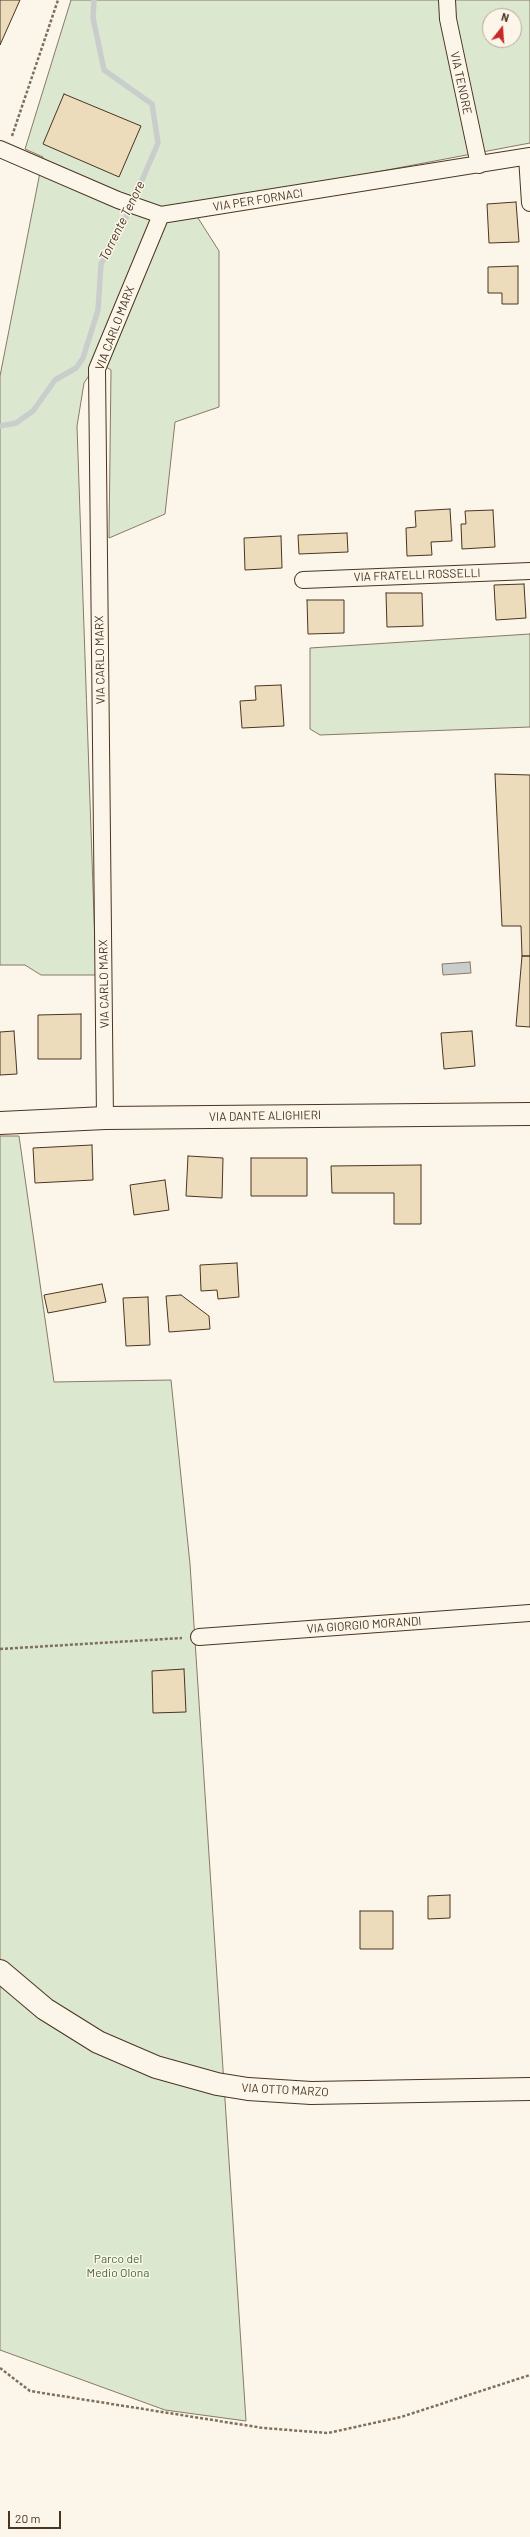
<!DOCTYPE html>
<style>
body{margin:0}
#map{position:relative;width:530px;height:2537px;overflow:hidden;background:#fbf6e9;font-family:Barlow,sans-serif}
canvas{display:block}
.north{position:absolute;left:482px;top:8px;width:40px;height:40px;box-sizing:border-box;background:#fbf6e9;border:1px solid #b4a999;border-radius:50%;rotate:17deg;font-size:11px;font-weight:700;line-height:16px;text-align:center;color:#4a3520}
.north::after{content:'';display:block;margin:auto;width:14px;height:18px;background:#c62828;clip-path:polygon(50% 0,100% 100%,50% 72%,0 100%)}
.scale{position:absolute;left:8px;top:2511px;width:53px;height:18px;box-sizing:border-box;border:2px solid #4a3520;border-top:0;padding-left:5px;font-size:12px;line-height:14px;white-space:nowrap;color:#4a3520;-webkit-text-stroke:3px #fbf6e9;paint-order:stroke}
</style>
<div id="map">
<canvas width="530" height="2537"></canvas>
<div class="north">N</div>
<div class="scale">20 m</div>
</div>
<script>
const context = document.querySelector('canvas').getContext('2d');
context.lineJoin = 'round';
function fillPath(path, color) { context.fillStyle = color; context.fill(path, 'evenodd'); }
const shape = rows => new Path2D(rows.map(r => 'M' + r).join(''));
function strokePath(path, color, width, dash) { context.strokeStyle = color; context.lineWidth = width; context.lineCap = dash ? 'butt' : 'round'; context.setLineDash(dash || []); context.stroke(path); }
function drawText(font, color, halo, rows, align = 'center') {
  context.font = font + ' Barlow,sans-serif'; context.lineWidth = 3; context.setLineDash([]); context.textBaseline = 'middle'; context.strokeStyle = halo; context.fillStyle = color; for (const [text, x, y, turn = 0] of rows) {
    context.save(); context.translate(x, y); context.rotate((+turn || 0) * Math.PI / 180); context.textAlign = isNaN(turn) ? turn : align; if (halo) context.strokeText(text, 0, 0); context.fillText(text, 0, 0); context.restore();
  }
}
const green = shape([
 [71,0,530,0,530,143,191,207,219,251,219,407,175,422,165,514,109,538,111,370,98,362,84,383,77,426,96,975,41,975,25,965,0,965,0,376,43,157,25,149,71,0],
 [490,16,514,16,514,40,490,40,490,16],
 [530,634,530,727,320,735,310,729,310,648,530,634],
 [0,1136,19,1136,54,1382,171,1380,190,1564,246,2421,165,2410,0,2350,0,1136]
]);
fillPath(green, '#dce7d0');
strokePath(green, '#887966', 1);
const water = shape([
 [470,962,471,973,443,975,442,964,470,962]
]);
fillPath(water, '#c9cecd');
strokePath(water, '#887966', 1);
strokePath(shape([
 [0,426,16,423,33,411,55,380,76,368,83,358,98,310,101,264,125,220,158,143,152,104,104,70,93,18,94,0]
]), '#c9cecd', 5.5);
const building = shape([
 [0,0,20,0,0,45,0,0],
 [64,94,141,126,119,177,43,144,64,94],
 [516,202,519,242,489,243,487,204,516,202],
 [518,266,518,304,502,304,502,293,488,293,488,267,518,266],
 [450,509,452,541,431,542,432,555,407,556,406,528,416,527,415,511,450,509],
 [493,510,495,547,462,549,461,524,466,524,465,511,493,510],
 [347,533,348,552,299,554,298,535,347,533],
 [281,536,282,568,245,570,244,538,281,536],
 [524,584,526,618,496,620,494,585,524,584],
 [386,593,422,593,423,626,387,627,386,593],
 [307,600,344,600,344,633,308,634,307,600],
 [281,685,284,726,242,728,240,701,256,700,255,686,281,685],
 [495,774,530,775,530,956,522,956,521,926,502,926,495,774],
 [522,956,530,956,530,1027,516,1026,522,956],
 [81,1014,81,1059,38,1059,38,1015,81,1014],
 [14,1031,17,1074,0,1075,0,1032,14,1031],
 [472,1031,475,1066,444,1069,441,1033,472,1031],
 [92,1145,93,1180,35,1183,33,1148,92,1145],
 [188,1156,223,1158,222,1198,186,1196,188,1156],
 [251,1158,307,1158,307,1196,251,1196,251,1158],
 [421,1165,421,1224,394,1224,394,1193,332,1193,331,1166,421,1165],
 [165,1180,169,1210,134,1215,130,1185,165,1180],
 [237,1263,239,1297,218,1299,217,1290,201,1291,200,1265,237,1263],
 [102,1284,106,1302,48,1313,44,1295,102,1284],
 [181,1295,209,1316,210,1329,169,1332,166,1296,181,1295],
 [148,1297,150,1345,126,1346,123,1298,148,1297],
 [184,1669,186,1712,153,1713,152,1671,184,1669],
 [450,1895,450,1918,428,1919,428,1896,450,1895],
 [360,1911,393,1911,393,1949,360,1949,360,1911]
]);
fillPath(building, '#ecdcbc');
strokePath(building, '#4a3520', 1);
const street = shape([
 [447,0,448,19,479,165],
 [0,149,118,200,161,215,530,156],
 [527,157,530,203],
 [303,580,530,571],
 [105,1118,97,369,161,215],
 [199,1637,530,1613]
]);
const secondary = shape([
 [0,1123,105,1118,530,1114],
 [0,1971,45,2009,98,2042,156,2067,217,2084,248,2089,311,2093,530,2089]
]);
strokePath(street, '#4a3520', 18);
strokePath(secondary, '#4a3520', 24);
strokePath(shape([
 [12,136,58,0],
 [0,1649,182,1638],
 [0,2368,30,2391,263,2428,328,2433,401,2417,530,2375]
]), '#7f6f5c', 2.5, [3, 2]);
strokePath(street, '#fbf6e9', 16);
strokePath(secondary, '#fbf6e9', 22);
drawText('12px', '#4a3520', '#fbf6e9', [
 ["VIA TENORE",461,83,78],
 ["VIA PER FORNACI",258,200,-9],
 ["VIA CARLO MARX",115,328,-69],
 ["VIA FRATELLI ROSSELLI",417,575,-2],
 ["VIA CARLO MARX",100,660,-91],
 ["VIA CARLO MARX",104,984,-91],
 ["VIA DANTE ALIGHIERI",265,1116,-1],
 ["VIA GIORGIO MORANDI",364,1625,-4],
 ["VIA OTTO MARZO",285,2090,3]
]);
drawText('12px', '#436837', '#fbf6e9', [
 ["Parco del",118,2259],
 ["Medio Olona",118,2273]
]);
drawText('italic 13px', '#4a3520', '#fbf6e9', [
 ["Torrente Tenore",122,221,-64]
]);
</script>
